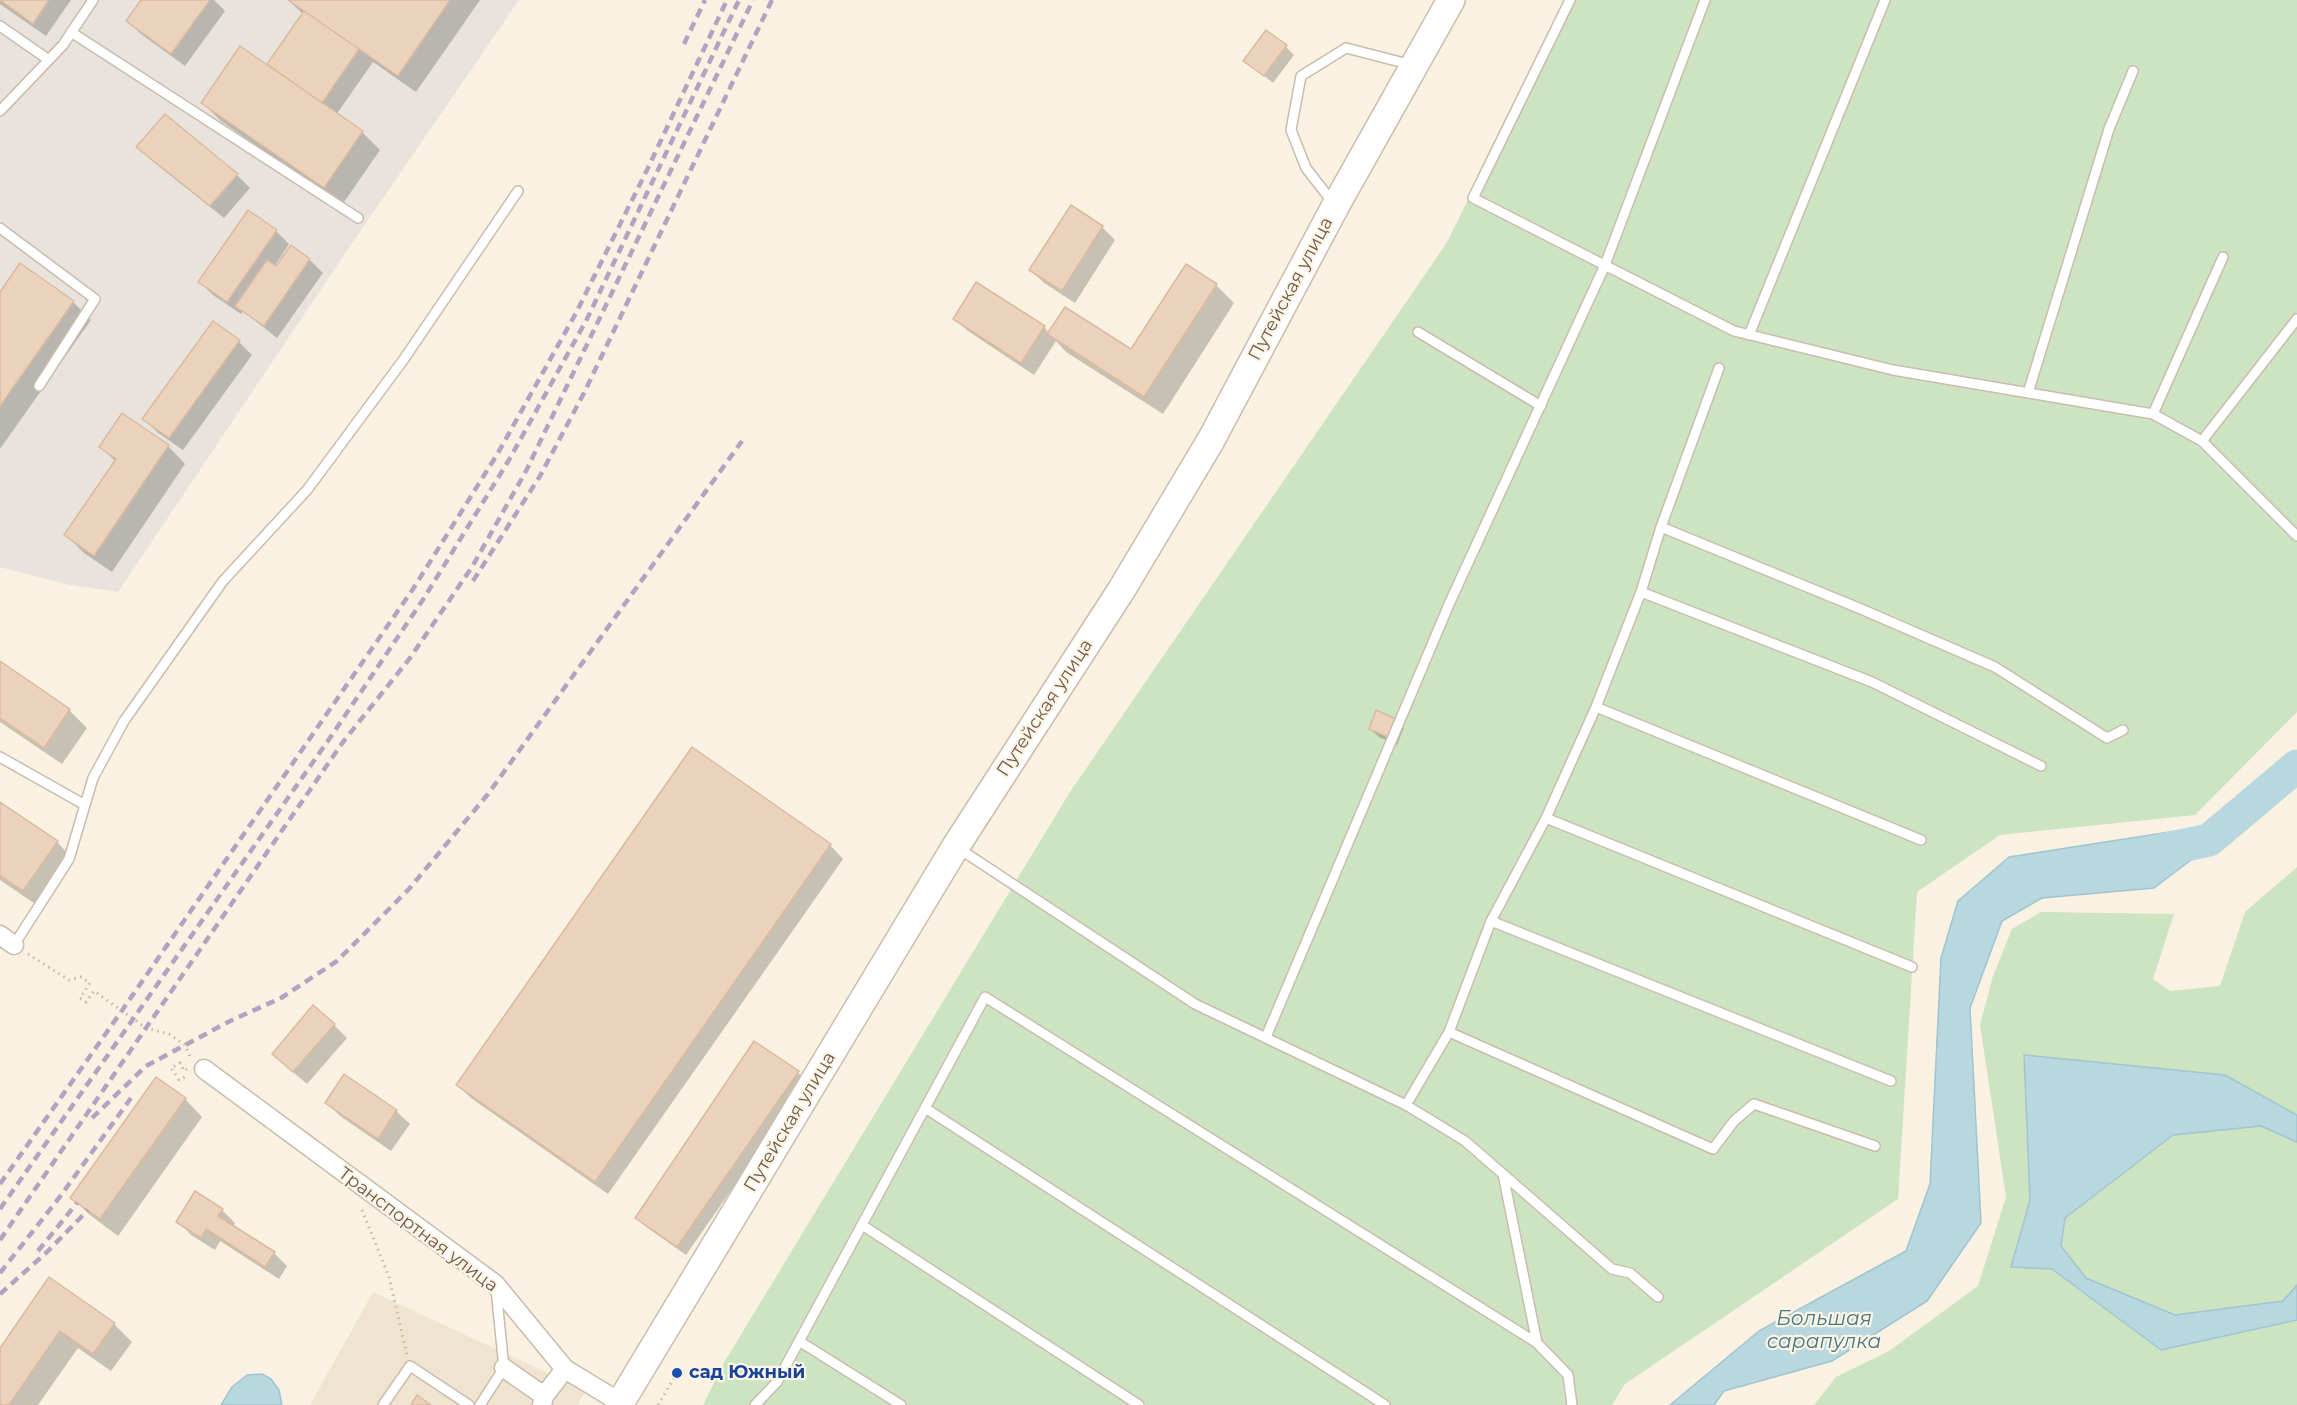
<!DOCTYPE html>
<meta charset="utf-8">
<style>
body{margin:0}
canvas{display:block;background:#f9f1e1}
</style>
<canvas width="2297" height="1405"></canvas>
<script>
const context = document.querySelector('canvas').getContext('2d');
context.lineJoin = 'round';
function fillPath(path, color) { context.fillStyle = color; context.fill(path, 'evenodd'); }
const shape = rows => new Path2D(rows.map(r => 'M' + r).join(''));
function strokePath(path, color, width, dash) { context.strokeStyle = color; context.lineWidth = width; context.lineCap = dash ? 'butt' : 'round'; context.setLineDash(dash || []); context.stroke(path); }
function drawText(font, color, halo, rows, align = 'center') {
  context.font = font + ' Montserrat,sans-serif'; context.lineWidth = 4.5; context.setLineDash([]); context.textBaseline = 'middle'; context.strokeStyle = halo; context.fillStyle = color; for (const [text, x, y, turn = 0] of rows) {
    context.save(); context.translate(x, y); context.rotate((+turn || 0) * Math.PI / 180); context.textAlign = isNaN(turn) ? turn : align; if (halo) context.strokeText(text, 0, 0); context.fillText(text, 0, 0); context.restore();
  }
}
fillPath(shape([
 [373,1292,586,1391,577,1405,310,1405]
]), '#efe4d0');
fillPath(shape([
 [0,0,519,0,346,252,118,592,65,584,0,567]
]), '#e8e3dc');
fillPath(shape([
 [1568,0,2297,0,2297,712,2195,815,2000,835,1917,892,1898,1199,1625,1384,1612,1405,703,1405,725,1361,1070,792,1446,244],
 [2297,867,2297,1405,1814,1405,1836,1377,1889,1351,1978,1286,2006,1197,1980,1025,1993,976,2012,929,2041,912,2174,914,2153,979,2170,991,2220,986,2245,912]
]), '#cde4c2');
const water = shape([
 [2195,828,2199,854,2154,888,2042,898,2002,921,1970,1008,1981,1223,1927,1301,1832,1361,1724,1391,1714,1405,1670,1405,1759,1331,1906,1251,1930,1184,1941,958,1958,901,2009,857,2195,828],
 [2024,1055,2225,1075,2297,1115,2297,1142,2261,1126,2173,1135,2065,1218,2061,1246,2086,1278,2175,1315,2283,1301,2297,1285,2297,1320,2161,1350,2052,1269,2011,1267,2030,1200,2024,1055],
 [262,1374,271,1379,279,1390,282,1405,221,1405,232,1387,247,1375,262,1374]
]);
fillPath(water, '#b8d7df');
strokePath(water, '#a0c5d0', 1.5);
fillPath(shape([
 [0,0,71,0,46,36,0,4],
 [143,0,214,0,225,11,185,66,141,34,128,21],
 [288,0,480,0,416,92,373,62,336,115,362,132,380,150,342,205,221,121,203,103,273,69,269,64,303,14],
 [1286,47,1294,55,1273,83,1245,60],
 [138,147,237,175,250,188,224,218,151,160],
 [248,212,276,231,289,244,274,267,310,260,323,273,277,338,243,311,241,314,213,295,200,282],
 [1102,227,1115,240,1075,303,1044,283,1031,270],
 [1216,285,1234,303,1163,414,1066,352,1056,341,1034,375,968,331,954,318,1044,327,1049,333,1132,352],
 [0,294,73,302,91,320,0,449],
 [213,323,239,342,252,355,183,450,157,432,144,418],
 [168,446,185,464,112,572,84,553,66,535,116,462,101,447],
 [0,663,69,710,87,728,62,764,0,722],
 [1395,720,1404,728,1397,745,1379,737,1370,729],
 [0,804,57,842,74,860,41,908,0,880],
 [830,845,843,859,608,1194,471,1098,458,1085],
 [334,1025,347,1038,307,1084,287,1067],
 [754,1043,798,1073,807,1081,686,1255,645,1226,636,1218],
 [345,1076,396,1111,410,1124,391,1151,340,1116,327,1103],
 [185,1099,202,1117,118,1236,90,1215,72,1198],
 [222,1210,235,1223,233,1227,274,1253,287,1266,279,1279,220,1241,215,1250,191,1235,178,1221],
 [49,1280,114,1324,132,1342,111,1371,78,1348,38,1405,0,1405,0,1351]
]), '#0003');
strokePath(shape([
 [2153,852,2209,840,2297,766]
]), '#b8d7df', 33);
const building = shape([
 [0,0,49,0,33,24,0,0],
 [141,0,210,0,171,54,126,21,141,0],
 [288,0,450,0,398,76,288,0],
 [304,11,359,49,322,103,267,64,304,11],
 [1266,30,1287,45,1264,76,1243,61,1266,30],
 [240,46,363,131,324,188,201,103,240,46],
 [165,114,238,174,210,206,136,147,165,114],
 [1071,205,1103,226,1062,291,1029,270,1071,205],
 [248,210,277,230,227,302,198,282,248,210],
 [291,245,310,259,264,326,235,306,267,260,276,266,291,245],
 [20,263,74,301,0,406,0,292,20,263],
 [1186,264,1217,284,1144,397,1047,334,1065,307,1131,349,1186,264],
 [976,282,1045,326,1021,363,953,319,976,282],
 [213,321,240,340,169,438,142,419,213,321],
 [122,413,169,445,94,556,64,535,116,459,99,447,122,413],
 [0,661,70,709,44,748,0,718,0,661],
 [1376,710,1396,719,1388,737,1369,729,1376,710],
 [692,747,831,844,595,1182,456,1085,692,747],
 [0,802,58,841,23,891,0,876,0,802],
 [313,1005,335,1024,293,1072,272,1054,313,1005],
 [754,1041,799,1071,677,1247,635,1218,754,1041],
 [344,1074,397,1110,378,1139,325,1103,344,1074],
 [156,1077,186,1098,100,1219,70,1198,156,1077],
 [195,1191,223,1209,218,1216,275,1252,265,1267,206,1229,201,1238,176,1222,195,1191],
 [49,1277,115,1323,93,1354,60,1331,9,1405,0,1405,0,1348,49,1277],
 [417,1395,431,1405,411,1405,417,1395]
]);
fillPath(building, '#ebd2bc');
strokePath(building, '#dbba9e', 1.5);
const lane = shape([
 [1570,0,1473,198,1734,331,1893,370,2153,414,2202,441,2297,536],
 [0,26,49,60],
 [71,32,358,218],
 [0,111,63,45,93,0],
 [1334,204,1306,168,1291,130,1301,76,1346,48,1412,65],
 [0,228,95,299,39,386],
 [1418,332,1541,406],
 [1749,335,1885,0],
 [2028,393,2109,129,2133,71],
 [2153,414,2223,257],
 [2202,441,2297,319],
 [1661,527,1719,368],
 [1641,592,1872,682,2041,766],
 [1596,707,1921,840],
 [0,757,85,805],
 [1546,818,1912,967],
 [958,848,1195,1004,1406,1105,1465,1141,1612,1269,1630,1273,1658,1297],
 [1491,921,1891,1081],
 [14,945,69,859,93,778,124,721,223,581,307,490,404,359,518,191],
 [1449,1032,1713,1149,1734,1121,1754,1104,1875,1146],
 [1266,1037,1450,602,1605,265,1705,0],
 [1406,1105,1449,1032,1491,921,1546,818,1596,707,1641,592,1661,527,1861,609,1995,667,2107,738,2123,730],
 [925,1108,1385,1405],
 [1503,1174,1537,1343,1568,1375,1572,1405],
 [862,1225,1139,1405],
 [799,1341,901,1405],
 [383,1405,410,1366,469,1405],
 [480,1405,504,1368,496,1289],
 [755,1405,777,1382,985,997,1537,1343]
]);
const street = shape([
 [0,935,14,945],
 [204,1069,495,1284,565,1369,621,1403],
 [504,1368,544,1396,542,1405],
 [544,1396,565,1369]
]);
const secondary = shape([
 [619,1405,956,846,1122,589,1211,440,1336,205,1451,0]
]);
strokePath(lane, '#cabcac', 12);
strokePath(street, '#cabcac', 21);
strokePath(secondary, '#cdbcaa', 30);
strokePath(shape([
 [28,954,69,980,81,977,90,983,80,998,86,1002,94,991,146,1028,169,1034,185,1045,191,1059],
 [187,1069,184,1071,180,1063,171,1068,179,1080,187,1076],
 [362,1210,389,1277,407,1355],
 [658,1405,677,1373]
]), '#cfb6a0', 3, [1.5, 4.5]);
strokePath(lane, '#fff', 9);
strokePath(street, '#fff', 18);
strokePath(secondary, '#fff', 27);
strokePath(shape([
 [684,44,705,0],
 [473,581,540,476,584,393,772,0],
 [92,1118,146,1066,230,1021,281,998,337,961,409,889,488,794,742,441],
 [0,1184,121,1012,413,589,498,453,576,313,647,170,727,0],
 [0,1209,332,735,424,598,509,460,587,319,739,0],
 [0,1240,343,742,410,658,472,567,526,471,753,0],
 [38,1251,77,1203],
 [0,1273,59,1198,131,1098],
 [0,1294,47,1252,88,1210]
]), '#b4a2c0', 4.5, [9, 6]);
for (const [x, y, r, color] of [
 [677,1373,6,"#1a4fb4"]
]) { const dot = new Path2D(); dot.arc(x, y, r, 0, 2 * Math.PI); context.fillStyle = color; context.fill(dot); strokePath(dot, '#fcf5e6', 2); }
drawText('18px', '#6d5a4b', '#fcf5e6', [
 ["Путейская улица",1291,289,-62],
 ["Путейская улица",1045,708,-57],
 ["Путейская улица",790,1122,-59],
 ["Транспортная улица",418,1230,37]
]);
drawText('bold 18px', '#164399', '#fcf5e6', [
 ["сад Южный",689,1373]
], 'left');
drawText('italic 20px', '#4c7784', '#fcf5e6', [
 ["Большая",1824,1319],
 ["сарапулка",1824,1342]
]);
</script>
